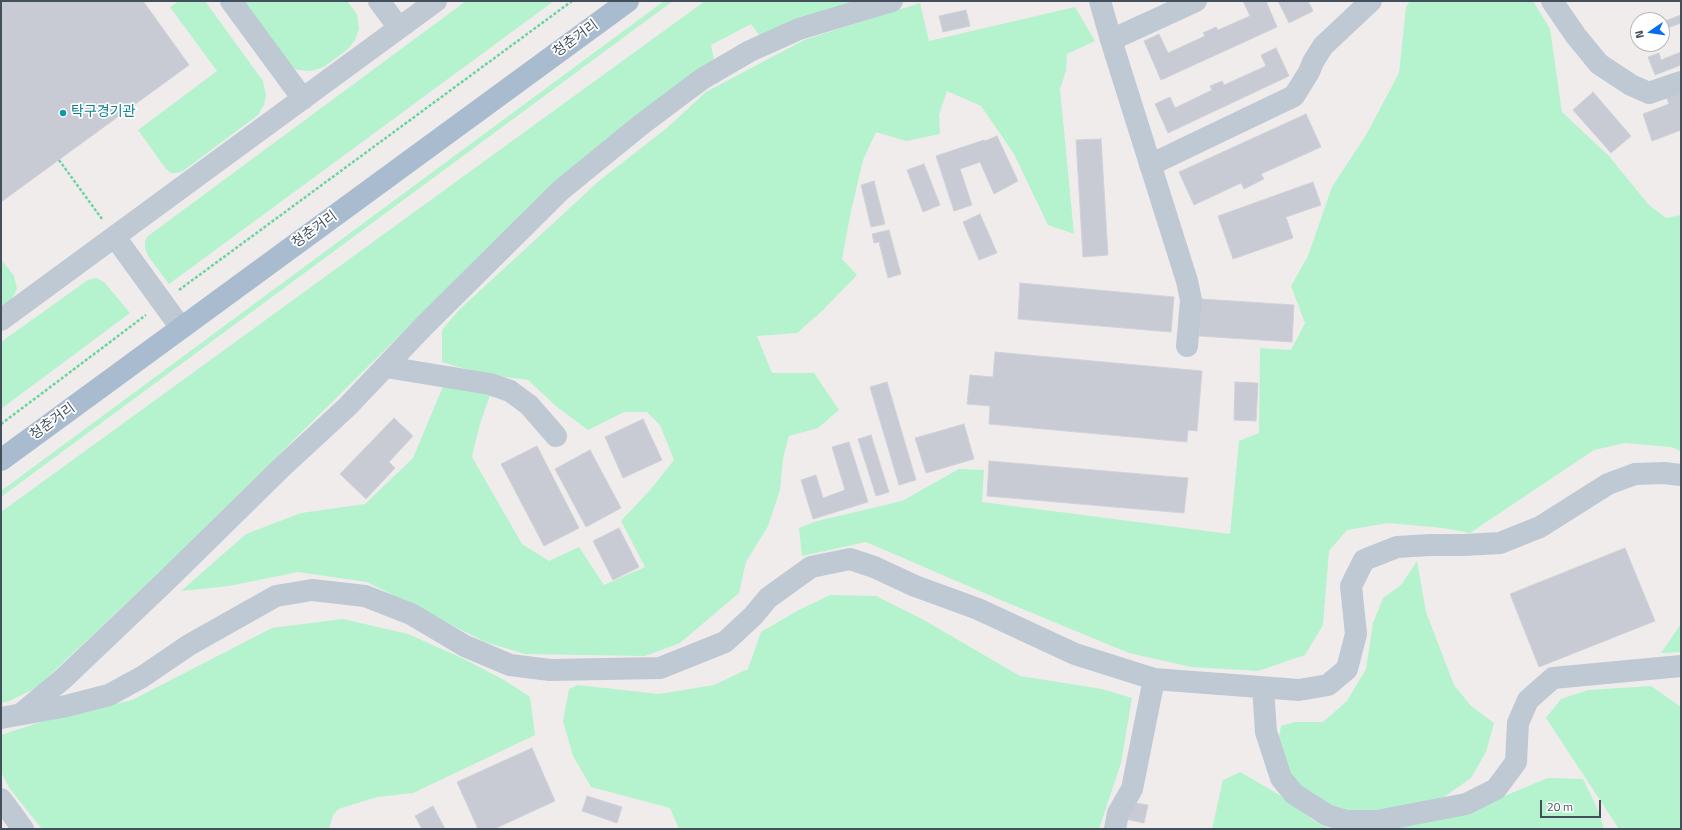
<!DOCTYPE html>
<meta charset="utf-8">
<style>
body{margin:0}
#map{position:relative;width:1682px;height:830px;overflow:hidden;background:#f0ecec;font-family:"Titillium Web",sans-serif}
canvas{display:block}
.frame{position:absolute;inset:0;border:2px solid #43505c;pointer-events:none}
.north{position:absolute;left:1630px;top:12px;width:40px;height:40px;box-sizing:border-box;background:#fff;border:1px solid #b4b9be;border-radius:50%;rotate:257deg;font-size:11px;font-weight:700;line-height:16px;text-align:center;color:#43505c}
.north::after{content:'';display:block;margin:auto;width:14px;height:18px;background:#056df1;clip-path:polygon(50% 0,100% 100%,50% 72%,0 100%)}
.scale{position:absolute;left:1540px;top:800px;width:61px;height:18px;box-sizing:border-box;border:2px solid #43505c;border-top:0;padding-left:5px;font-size:12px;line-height:14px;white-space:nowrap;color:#43505c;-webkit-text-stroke:3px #fff;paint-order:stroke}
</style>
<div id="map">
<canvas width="1682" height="830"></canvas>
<div class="frame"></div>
<div class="north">N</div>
<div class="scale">20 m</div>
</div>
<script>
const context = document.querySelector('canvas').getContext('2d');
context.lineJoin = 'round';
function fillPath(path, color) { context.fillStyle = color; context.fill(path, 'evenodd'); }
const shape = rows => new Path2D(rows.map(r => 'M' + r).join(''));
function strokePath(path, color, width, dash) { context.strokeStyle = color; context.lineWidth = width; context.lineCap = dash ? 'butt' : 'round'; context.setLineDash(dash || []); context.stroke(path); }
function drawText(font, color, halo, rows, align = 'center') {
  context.font = font + ' "Titillium Web","Noto Sans KR",sans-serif'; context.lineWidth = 3.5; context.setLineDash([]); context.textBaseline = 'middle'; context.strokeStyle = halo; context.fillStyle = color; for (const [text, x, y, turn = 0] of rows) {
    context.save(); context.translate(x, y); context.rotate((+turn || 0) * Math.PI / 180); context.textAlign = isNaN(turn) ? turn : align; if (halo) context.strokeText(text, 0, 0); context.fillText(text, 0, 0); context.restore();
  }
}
fillPath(shape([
 [179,1,205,1,263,81,266,95,264,105,258,115,183,171,177,173,171,173,166,169,138,130,217,71,170,7],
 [241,1,347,1,357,14,359,29,355,40,348,49,324,67,311,71,297,70,287,63],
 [466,1,554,1,169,284,148,256,145,248,145,241,148,236],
 [664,1,673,1,1,497,1,491],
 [705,1,863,1,759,35,751,24,711,45,714,59,477,259,166,566,36,688,9,701,1,703,1,512],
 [1410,1,1533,1,1550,29,1562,112,1608,155,1649,205,1666,218,1681,215,1681,451,1671,447,1625,443,1594,450,1470,533,1443,528,1388,523,1347,530,1329,551,1323,625,1305,655,1258,671,1191,667,1129,653,1003,601,866,542,802,556,799,528,817,521,902,501,959,469,984,470,982,502,1230,534,1239,441,1259,433,1260,348,1291,350,1305,323,1291,286,1308,256,1332,187,1366,135,1399,73,1406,7],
 [920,3,929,41,1075,7,1095,41,1067,54,1066,71,1060,89,1074,234,1048,225,1014,154,981,106,947,91,939,115,940,134,906,141,876,132,863,160,851,211,842,259,857,275,822,311,797,333,757,336,772,373,814,373,839,410,818,428,789,436,783,458,780,490,768,526,746,562,739,593,680,643,645,656,525,654,485,642,367,582,298,572,229,586,181,591,246,534,301,513,365,504,413,458,444,384,491,392,479,427,472,457,522,544,549,561,579,547,604,585,645,567,621,521,651,489,674,460,660,425,647,412,624,412,588,430,557,407,528,380,482,374,442,362,442,330,459,310,599,181,668,127,706,92,804,40],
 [1,259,14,276,17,289,11,300,1,308],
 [97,278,105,283,130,313,1,409,1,342,85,282,90,279],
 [1417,561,1426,612,1454,685,1471,706,1494,723,1486,752,1471,778,1444,797,1412,808,1349,811,1323,802,1290,778,1278,742,1281,726,1295,722,1323,722,1347,701,1366,669,1373,623,1383,598,1401,585],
 [830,595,876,596,922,619,1020,676,1102,689,1132,698,1121,763,1099,829,679,829,670,808,591,787,573,756,563,721,569,689,578,685,659,694,714,685,748,669,761,632,797,611],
 [343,619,408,634,462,658,504,680,530,697,535,735,413,793,377,797,338,809,333,815,329,829,42,829,10,789,1,772,1,735,41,722,132,700,272,628],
 [1681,624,1681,652,1661,653],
 [1651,686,1681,707,1681,829,1619,829,1546,718,1561,699,1588,690],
 [1240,772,1278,794,1313,820,1330,829,1212,829,1223,780],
 [1548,778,1583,779,1598,810,1604,829,1388,829,1458,815]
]), '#b4f3cd');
const building = shape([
 [1,1,143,1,189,65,1,202,1,1],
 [1243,1,1266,1,1277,27,1161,80,1144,41,1159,34,1168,53,1205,36,1203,33,1216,27,1218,30,1250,16,1243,1],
 [1278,1,1308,1,1313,11,1289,23,1278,1],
 [966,10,970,26,943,32,939,16,966,10],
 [1681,15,1681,23,1662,30,1662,22,1681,15],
 [1644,44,1654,44,1645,47,1644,44],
 [1276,48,1289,76,1168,133,1155,104,1170,97,1175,108,1212,90,1210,86,1222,81,1224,85,1266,66,1261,55,1276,48],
 [1681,52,1681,65,1655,75,1648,57,1659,53,1661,60,1681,52],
 [1681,88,1681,130,1652,141,1643,114,1669,104,1665,93,1681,88],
 [1593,92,1631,136,1611,153,1573,110,1593,92],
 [1306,114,1321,147,1261,174,1264,179,1244,189,1241,183,1194,205,1179,172,1306,114],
 [997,136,1018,181,994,194,980,162,960,169,972,205,954,211,936,156,984,140,985,141,997,136],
 [1101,139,1108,255,1083,257,1076,140,1101,139],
 [924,164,940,205,923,212,907,170,924,164],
 [874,181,885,224,871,227,861,185,874,181],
 [1313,182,1321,205,1286,217,1293,238,1233,259,1218,216,1313,182],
 [980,214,997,253,979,260,963,222,980,214],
 [889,230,901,274,888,278,879,242,874,243,872,234,889,230],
 [1020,283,1174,297,1171,332,1018,319,1020,283],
 [1201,299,1294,305,1292,342,1199,336,1201,299],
 [995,352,1202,371,1197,431,1188,430,1187,442,989,424,990,406,967,404,970,375,993,377,995,352],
 [887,382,916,480,899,485,870,387,887,382],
 [1235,382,1258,383,1256,421,1234,420,1235,382],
 [394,418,413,436,389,462,395,468,366,499,340,474,394,418],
 [643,419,662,460,623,478,605,437,643,419],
 [964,424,974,459,926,473,915,438,964,424],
 [871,435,889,492,876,496,858,439,871,435],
 [849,442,868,502,813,519,801,480,816,475,823,498,845,490,832,447,849,442],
 [537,446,579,528,544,546,501,464,537,446],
 [590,450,621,508,586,527,555,469,590,450],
 [989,461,1188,478,1184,513,987,496,989,461],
 [619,528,639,567,613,580,593,541,619,528],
 [1625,548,1655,621,1539,667,1510,594,1625,548],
 [532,748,555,801,494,829,478,829,457,782,532,748],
 [587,796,622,807,617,823,582,811,587,796],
 [1129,802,1148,805,1144,823,1125,819,1129,802],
 [433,806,445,829,422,829,415,816,433,806]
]);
fillPath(building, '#c8cbd3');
strokePath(building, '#d0d2d9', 1);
strokePath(shape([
 [59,160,102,219],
 [179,290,572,1],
 [1,424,146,315]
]), '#69d59f', 2.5, [3, 2]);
strokePath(shape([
 [231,1,303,99],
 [379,1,399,28],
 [1100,1,1111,40,1196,1],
 [1552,1,1576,36,1599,64,1631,85,1649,93,1681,82],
 [1111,40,1187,281,1191,300,1187,346],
 [1150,165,1294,96,1309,72,1313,62,1323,46,1371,1],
 [115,237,181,328],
 [1,320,436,1],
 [386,367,490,384,510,391,529,405,556,436],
 [1263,688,1266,732,1281,778,1294,794,1327,815,1346,821,1377,821,1466,804,1496,789,1516,762,1518,723,1528,700,1553,678,1681,666],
 [21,714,64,678,168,579,282,467,347,407,424,326,561,190,642,124,702,79,750,51,799,29,892,1],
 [1,718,62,707,109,695,142,677,189,645,276,596,312,590,365,596,411,614,465,646,510,665,550,670,660,668,725,642,753,616,768,598,811,567,850,559,874,567,915,586,978,609,1075,654,1154,679,1299,690,1328,685,1347,669,1356,634,1351,586,1364,560,1397,547,1430,545,1464,545,1500,543,1540,527,1608,484,1635,474,1664,473,1681,475],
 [1,799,23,829],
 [1115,829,1118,813,1132,789,1154,679]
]), '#bec9d4', 22);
strokePath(shape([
 [1,460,628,1]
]), '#a9bccf', 22);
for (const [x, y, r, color] of [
 [63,113,4,"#0f9aa8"]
]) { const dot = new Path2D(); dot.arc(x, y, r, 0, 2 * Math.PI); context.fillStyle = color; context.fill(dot); strokePath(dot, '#fff', 1.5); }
drawText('14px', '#43505c', '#fff', [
 ["청춘거리",576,39,-36],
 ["청춘거리",315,230,-36],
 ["청춘거리",53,422,-36]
]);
drawText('14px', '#0d838f', '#fff', [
 ["탁구경기관",71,113]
], 'left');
</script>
